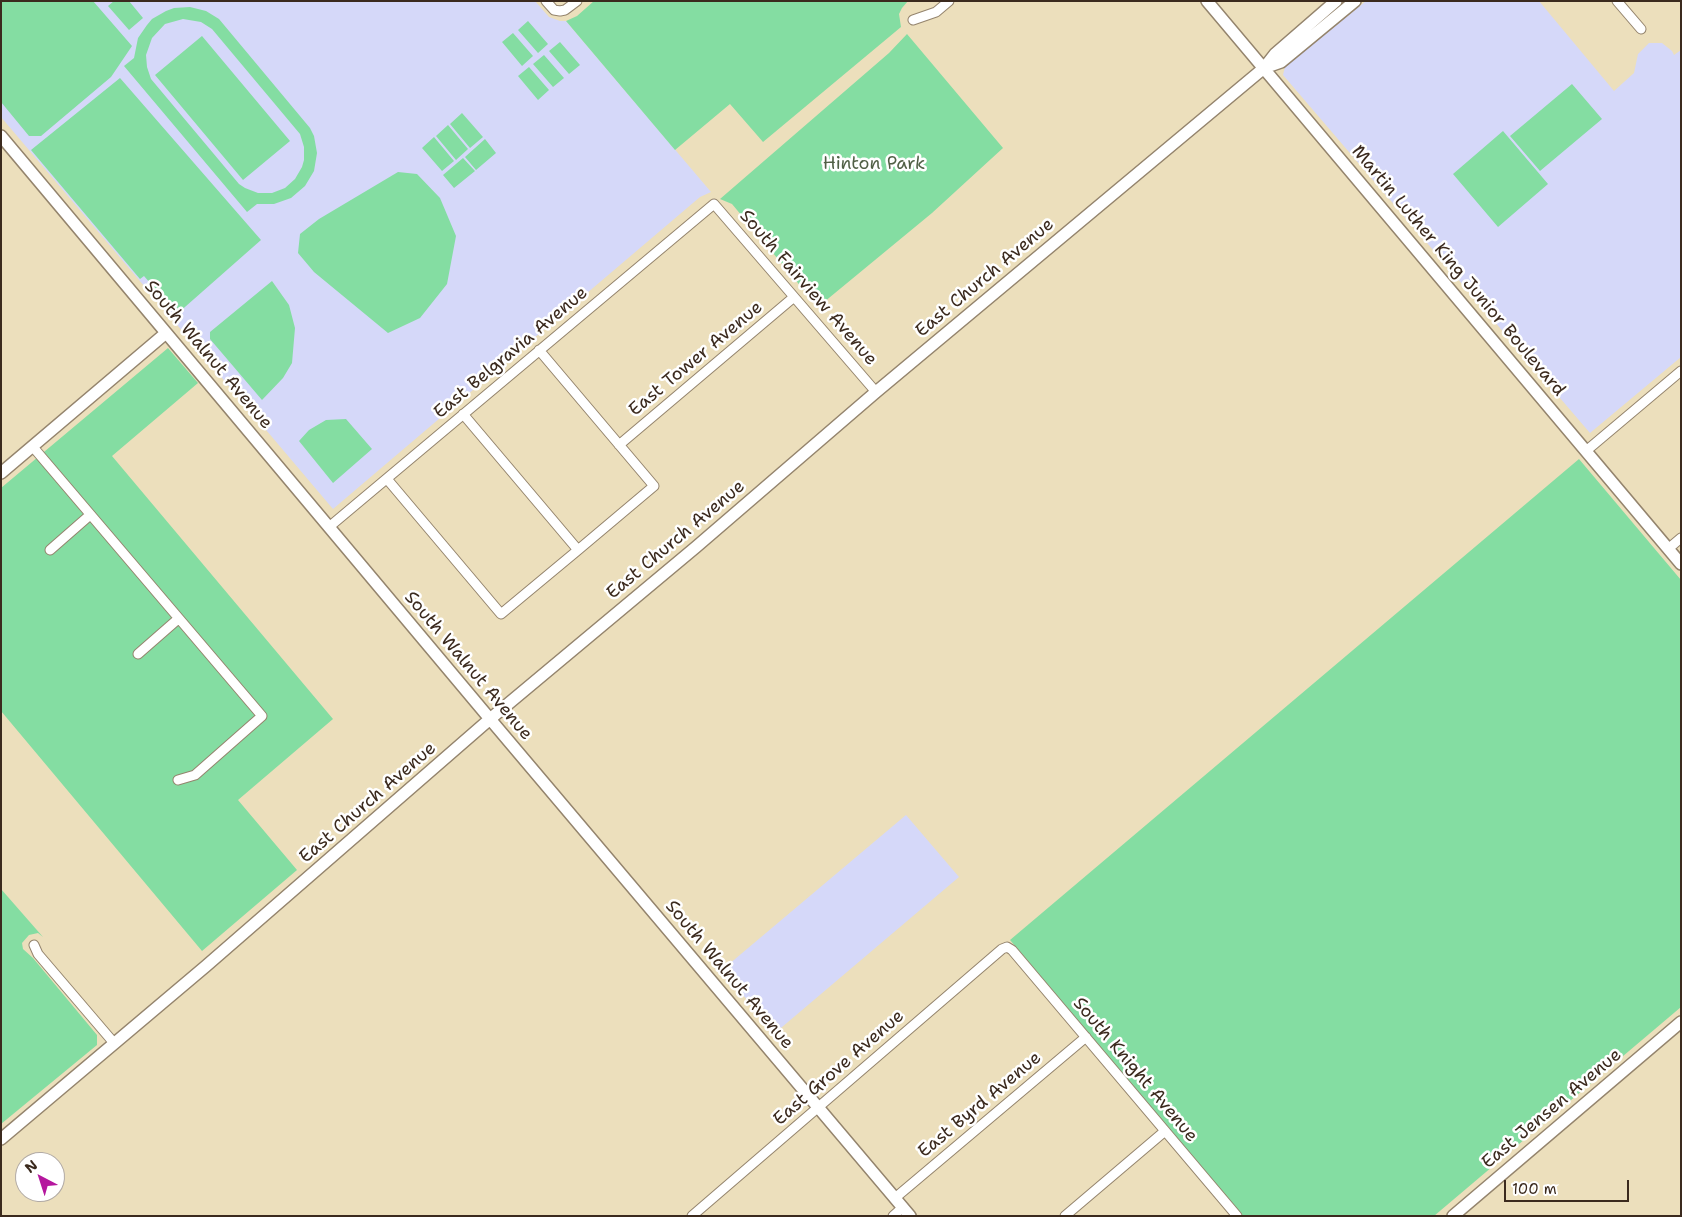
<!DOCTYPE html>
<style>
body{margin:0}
#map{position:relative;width:1682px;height:1217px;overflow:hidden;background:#ecdfbc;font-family:"Shantell Sans",sans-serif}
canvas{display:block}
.frame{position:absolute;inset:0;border:2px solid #3b2a1e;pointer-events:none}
.north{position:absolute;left:15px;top:1152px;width:50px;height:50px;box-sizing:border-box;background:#fff;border:1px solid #b1aaa5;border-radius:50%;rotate:320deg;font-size:14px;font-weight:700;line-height:20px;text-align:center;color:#3b2a1e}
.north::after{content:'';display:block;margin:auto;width:18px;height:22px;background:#b5179e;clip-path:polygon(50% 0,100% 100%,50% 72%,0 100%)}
.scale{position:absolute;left:1504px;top:1180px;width:125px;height:22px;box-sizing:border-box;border:2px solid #3b2a1e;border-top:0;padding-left:6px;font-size:15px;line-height:18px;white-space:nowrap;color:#3b2a1e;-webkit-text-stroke:4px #fff;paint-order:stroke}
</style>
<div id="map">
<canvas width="1682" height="1217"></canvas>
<div class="frame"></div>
<div class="north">N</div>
<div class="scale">100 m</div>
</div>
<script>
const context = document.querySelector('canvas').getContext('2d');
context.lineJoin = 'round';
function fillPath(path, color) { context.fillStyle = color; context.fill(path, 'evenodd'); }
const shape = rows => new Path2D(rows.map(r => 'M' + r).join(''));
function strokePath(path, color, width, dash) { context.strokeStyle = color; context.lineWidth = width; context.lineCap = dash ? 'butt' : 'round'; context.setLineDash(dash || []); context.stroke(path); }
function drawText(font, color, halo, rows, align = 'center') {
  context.font = font + ' "Shantell Sans",sans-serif'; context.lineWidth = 5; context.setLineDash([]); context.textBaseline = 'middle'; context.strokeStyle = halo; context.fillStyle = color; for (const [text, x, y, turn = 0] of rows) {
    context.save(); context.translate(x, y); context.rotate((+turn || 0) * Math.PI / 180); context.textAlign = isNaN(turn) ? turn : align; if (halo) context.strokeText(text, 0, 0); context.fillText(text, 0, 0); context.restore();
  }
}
fillPath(shape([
 [1,1,535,1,549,17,560,21,566,21,711,192,700,197,333,509,1,117],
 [1366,1,1539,1,1614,91,1634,73,1638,54,1649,43,1662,43,1672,51,1674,55,1681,50,1681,357,1590,433,1283,75,1285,67],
 [906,815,959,877,775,1033,722,970]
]), '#d5d8f9');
fillPath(shape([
 [1,1,93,1,132,46,111,77,41,136,29,136,1,102],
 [114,1,129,1,143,18,129,30,108,6],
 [594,1,908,1,902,8,899,14,901,27,763,142,730,104,675,150,566,21,577,16],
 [190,7,206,11,219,19,310,128,314,136,317,153,314,171,305,186,291,198,274,204,257,204,247,212,124,66,134,58,138,38,147,25,152,19,166,11,174,8],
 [183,19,201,22,212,29,300,134,304,147,304,160,302,167,295,179,285,188,272,193,258,193,245,188,239,184,151,79,147,67,146,55,152,38,165,24],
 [528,21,548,44,538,53,518,30],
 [513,33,533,56,522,66,502,42],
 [907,34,1003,148,932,213,818,307,732,204,720,199,889,53],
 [202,36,290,141,243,180,155,75],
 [560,42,580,65,569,74,549,51],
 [544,55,564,78,553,87,533,64],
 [529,67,549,90,538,100,518,76],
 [120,78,261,240,177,314,144,276,140,279,31,150],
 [1572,84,1602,119,1540,171,1510,136],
 [462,113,483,137,470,148,450,124],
 [448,125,468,149,456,160,436,136],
 [1503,131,1548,184,1498,227,1453,174],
 [434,137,454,161,442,171,422,148],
 [485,139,496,153,476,170,465,157],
 [463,158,475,171,454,188,443,175],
 [398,172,417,174,440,198,456,236,447,284,420,318,388,333,314,272,298,253,300,234,319,219],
 [272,281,289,305,295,328,292,363,283,378,262,400,210,339,210,332],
 [168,348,198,383,112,456,333,719,238,800,297,870,202,951,1,711,1,488],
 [346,419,372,449,333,483,299,441,309,430,326,420],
 [1579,459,1681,580,1681,1007,1434,1216,1243,1216,1010,940],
 [1,889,43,937,38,933,29,935,22,943,23,949,33,958,97,1035,97,1045,1,1124]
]), '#84dda2');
const minor = shape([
 [546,1,554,10,560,11,565,10,577,1],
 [1617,1,1641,29],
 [913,20,936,12,949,1],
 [463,414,578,550],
 [619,445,794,297],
 [33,447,262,716,195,775,178,780],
 [1586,451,1681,371],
 [387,479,501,614,578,550,654,486,539,350],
 [329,527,714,204,876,392],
 [1668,549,1681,538],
 [50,550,90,515],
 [138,654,178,619],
 [34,945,38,954,114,1043],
 [895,1198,1086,1037],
 [692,1216,1002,949,1007,947,1012,950,1237,1216],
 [893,1216,903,1207],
 [1065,1216,1165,1131]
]);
const tertiary = shape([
 [1207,1,1681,564],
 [1264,68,1281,62,1355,1],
 [1,136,490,719,910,1216],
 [1,473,166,333],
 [1,1139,206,966,490,719,696,547,876,392,1264,68,1275,54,1336,1],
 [1453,1216,1681,1022]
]);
strokePath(minor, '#94846d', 11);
strokePath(tertiary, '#94846d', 14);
strokePath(minor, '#fff', 9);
strokePath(tertiary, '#fff', 11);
drawText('18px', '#516046', '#fff', [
 ["Hinton Park",874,164]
]);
drawText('18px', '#3b2a1e', '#fff', [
 ["Martin Luther King Junior Boulevard",1458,271,50],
 ["East Church Avenue",985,278,-40],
 ["South Fairview Avenue",808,288,49],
 ["East Belgravia Avenue",511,353,-40],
 ["South Walnut Avenue",208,355,50],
 ["East Tower Avenue",696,359,-40],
 ["East Church Avenue",676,540,-40],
 ["South Walnut Avenue",468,666,50],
 ["East Church Avenue",368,803,-41],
 ["South Walnut Avenue",729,975,50],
 ["East Grove Avenue",839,1068,-41],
 ["South Knight Avenue",1135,1070,50],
 ["East Byrd Avenue",980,1105,-40],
 ["East Jensen Avenue",1552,1109,-40]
]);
</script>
